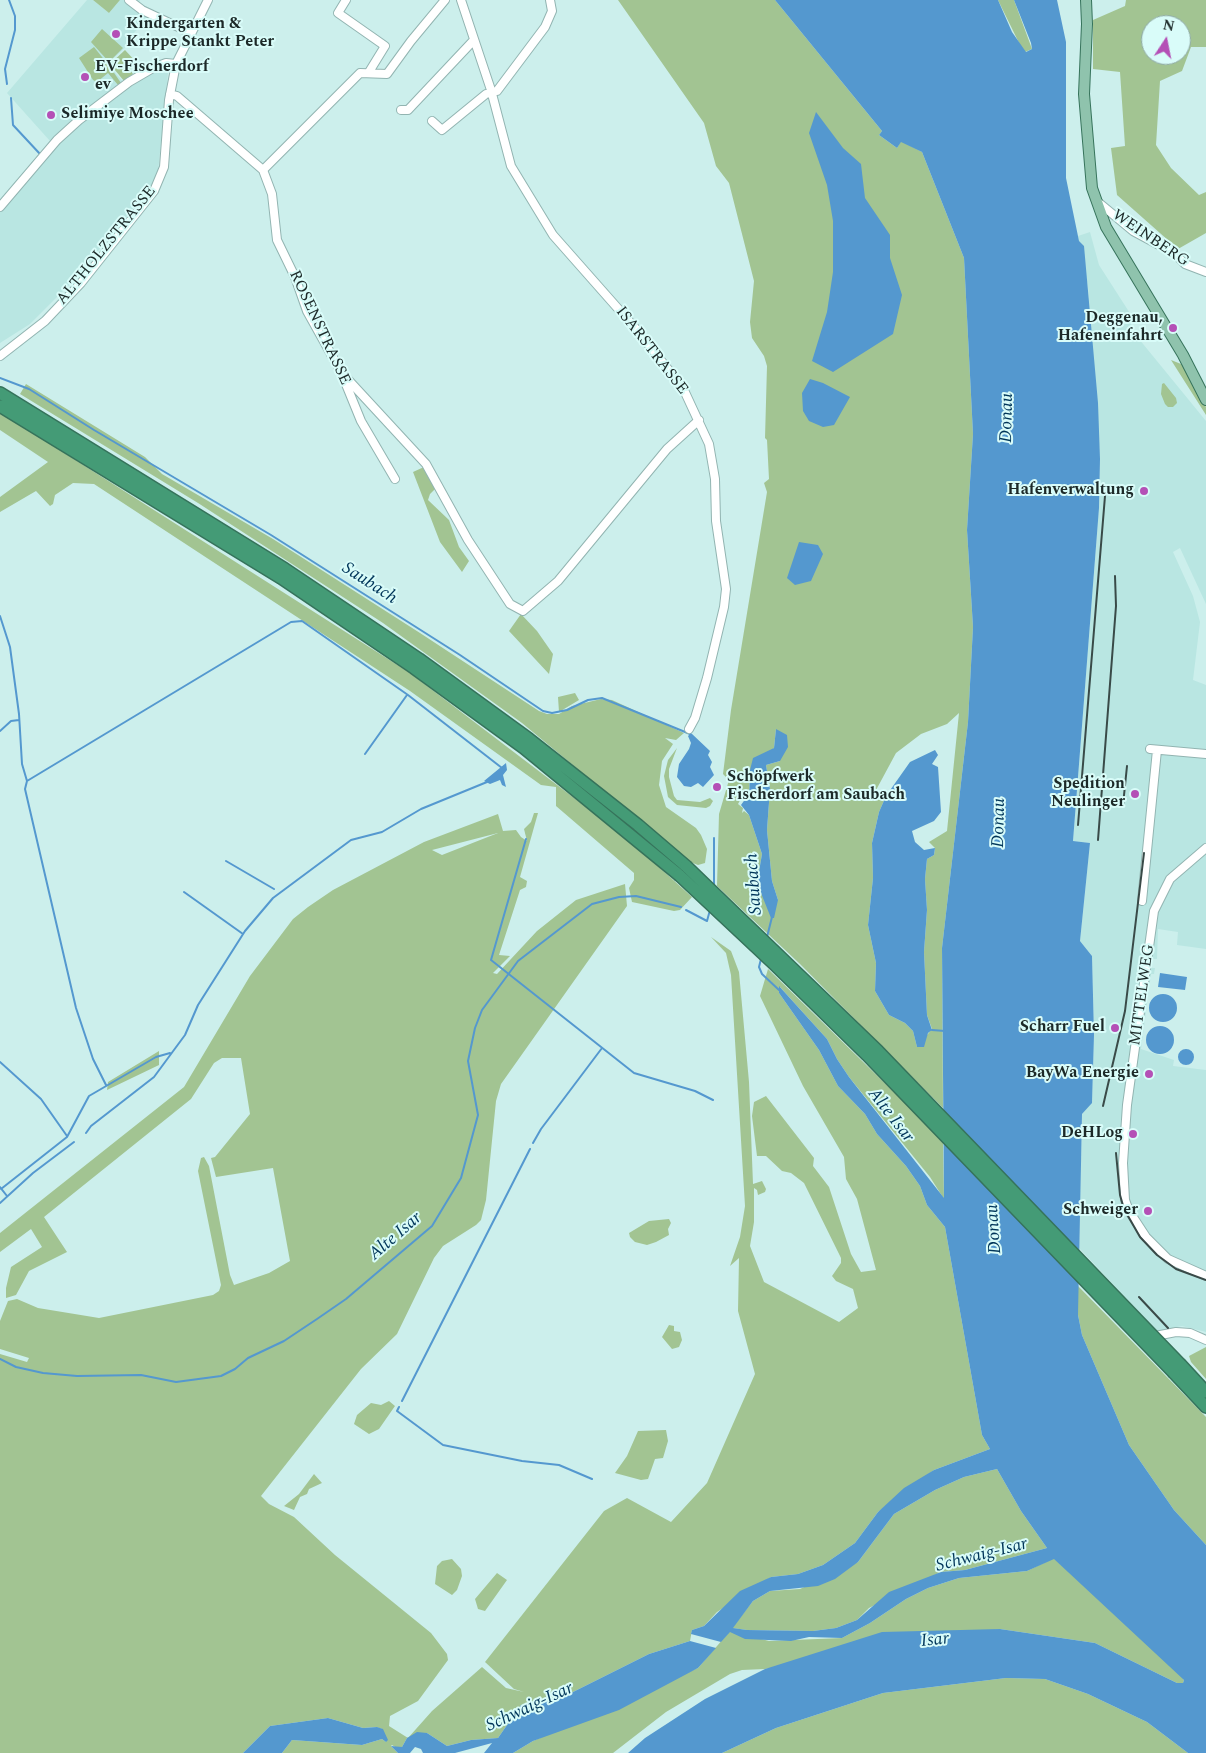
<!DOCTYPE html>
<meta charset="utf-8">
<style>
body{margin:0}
#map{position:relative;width:1206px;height:1753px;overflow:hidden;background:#ccefec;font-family:Spectral,serif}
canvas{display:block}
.north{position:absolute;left:1141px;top:15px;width:50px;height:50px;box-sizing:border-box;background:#d9fcf9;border:1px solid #8da8a5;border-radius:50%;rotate:11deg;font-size:14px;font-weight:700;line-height:20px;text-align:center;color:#1c2928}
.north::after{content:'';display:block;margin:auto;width:18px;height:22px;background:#b450b6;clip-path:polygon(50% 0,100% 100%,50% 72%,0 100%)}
</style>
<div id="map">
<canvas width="1206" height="1753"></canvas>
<div class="north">N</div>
</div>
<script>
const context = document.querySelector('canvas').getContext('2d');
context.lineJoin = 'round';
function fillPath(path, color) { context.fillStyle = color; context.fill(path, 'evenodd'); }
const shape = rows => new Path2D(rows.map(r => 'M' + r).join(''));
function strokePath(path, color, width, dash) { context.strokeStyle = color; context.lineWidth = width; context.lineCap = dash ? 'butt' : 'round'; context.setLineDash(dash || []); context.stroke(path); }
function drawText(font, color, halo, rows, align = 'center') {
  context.font = font + ' Spectral,serif'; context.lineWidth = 4; context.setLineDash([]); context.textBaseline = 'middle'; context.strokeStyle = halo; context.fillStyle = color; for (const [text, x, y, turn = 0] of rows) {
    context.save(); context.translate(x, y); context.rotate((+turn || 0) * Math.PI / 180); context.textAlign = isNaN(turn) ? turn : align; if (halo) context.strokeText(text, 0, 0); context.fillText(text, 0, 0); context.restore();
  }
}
fillPath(shape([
 [87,0,93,0,109,13,120,0,140,0,139,3,154,10,134,33,137,37,107,64,129,88,149,74,163,70,168,73,158,172,152,186,74,280,30,324,0,343,0,199,50,141,7,93],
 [1090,232,1099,265,1133,318,1130,328,1206,421,1206,604,1180,548,1173,552,1193,596,1200,622,1193,680,1206,685,1206,949,1177,945,1178,932,1158,929,1157,959,1153,959,1152,968,1155,968,1154,974,1151,974,1141,1049,1174,1060,1173,1066,1206,1070,1206,1332,1182,1326,1157,1331,1079,1248,1082,1114,1092,1102,1094,1035,1092,956,1080,941,1090,843,1073,841,1099,508,1100,459,1088,287,1078,236]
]), '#b9e6e2');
fillPath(shape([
 [93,0,120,0,109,13],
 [618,0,775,0,882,131,879,135,897,148,901,141,922,152,964,258,973,434,967,530,973,627,968,722,942,948,943,1108,800,964,717,886,719,814,729,780,723,774,731,710,767,492,764,483,769,479,767,440,765,438,767,366,764,356,752,338,750,322,754,281,729,183,716,166,704,123],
 [959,713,947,831,929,842,935,848,934,855,927,859,925,879,927,910,924,952,927,1015,932,1029,917,1047,913,1031,905,1023,889,1015,875,991,876,963,868,925,873,878,872,843,879,812,886,796,875,792,896,753,921,734,947,724],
 [776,729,780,761,766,765,770,789,767,830,772,881,778,900,757,883,762,854,749,815,744,811,742,813,743,808,738,804,743,795,749,799,750,770,774,748],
 [998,0,1014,0,1032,49,1025,52,1021,47],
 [1126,0,1206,0,1206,47,1191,47,1182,71,1160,81,1156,145,1171,168,1199,195,1206,192,1206,233,1178,249,1117,195,1111,148,1125,146,1120,72,1093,69,1093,20,1125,6],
 [1151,25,1181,25,1181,55,1151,55],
 [102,29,123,48,109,62,91,42],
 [94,47,110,67,121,83,118,85,108,73,97,82,93,80,79,58],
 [125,50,137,63,130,70,133,74,124,81,110,64],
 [1171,360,1181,364,1185,370,1206,407,1206,415],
 [1164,383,1176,398,1177,403,1173,407,1168,407,1165,404,1161,394,1162,384],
 [26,384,145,457,162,474,273,539,420,633,539,711,547,714,559,714,572,706,601,699,612,700,684,733,676,740,665,738,673,744,662,761,659,785,666,807,696,828,701,835,707,849,705,863,698,865,690,862,522,723,383,623,198,503,20,394],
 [0,412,410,673,628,839,692,897,680,910,674,911,632,902,629,888,634,880,634,873,556,806,556,787,541,785,410,691,94,484,73,483,55,495,53,504,50,506,36,491,0,512,0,497,48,462,0,430],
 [424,467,436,488,430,494,428,500,449,520,459,547,469,561,462,572,440,542,413,472],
 [521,614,537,631,553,654,549,674,509,631],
 [575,693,579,700,559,712,558,697],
 [677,748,669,769,669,777,674,796,677,800,700,802,710,798,713,801,710,806,706,808,677,805,668,797,664,776,668,760],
 [534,813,538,813,520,877,527,881,526,887,520,890,499,955,510,956,493,973,497,974,537,931,576,900,625,884,627,906,501,1084,496,1101,486,1200,481,1220,476,1225,443,1246,434,1258,397,1334,361,1369,261,1496,269,1504,294,1517,335,1555,431,1633,447,1654,448,1660,418,1701,390,1716,389,1726,408,1738,432,1711,482,1667,506,1688,524,1692,514,1689,485,1662,604,1511,627,1498,671,1522,707,1483,755,1374,738,1311,739,1258,730,1266,740,1237,745,1206,731,975,726,953,711,937,731,951,739,972,749,1082,753,1184,762,1181,766,1189,765,1192,758,1195,757,1190,754,1188,754,1222,750,1246,764,1282,839,1322,858,1308,853,1289,836,1281,832,1276,841,1263,841,1258,804,1183,791,1173,782,1171,766,1156,757,1156,752,1116,754,1102,766,1096,814,1158,813,1166,829,1187,851,1254,861,1272,876,1270,857,1199,846,1179,844,1157,803,1086,760,996,768,969,943,1140,944,1199,930,1177,849,1077,837,1059,827,1039,780,987,779,993,819,1050,838,1086,865,1114,877,1134,906,1166,920,1186,927,1205,945,1227,982,1435,990,1449,934,1470,878,1512,855,1543,823,1565,798,1574,771,1577,717,1612,704,1626,692,1630,690,1641,649,1654,559,1699,521,1705,498,1738,471,1740,447,1746,427,1733,407,1738,402,1747,397,1748,392,1745,391,1746,398,1753,282,1753,292,1740,362,1745,382,1739,386,1742,382,1729,376,1727,363,1728,328,1718,270,1726,243,1753,0,1753,0,1354,27,1362,29,1358,0,1349,0,1321,8,1301,17,1299,38,1308,99,1318,213,1295,219,1291,221,1285,198,1171,201,1158,204,1157,209,1166,230,1275,234,1285,269,1273,290,1261,273,1168,216,1177,211,1158,215,1157,250,1114,241,1058,222,1058,214,1063,191,1099,44,1217,67,1252,29,1271,16,1295,6,1298,6,1288,11,1267,42,1247,31,1229,0,1252,0,1233,184,1087,250,976,293,919,308,907,333,890,424,842,498,814,503,831,516,830,521,837,527,841,524,829,531,822],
 [498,833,442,855,432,850],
 [159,1051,159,1065,107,1090,108,1082],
 [669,1219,671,1223,668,1229,669,1235,656,1242,647,1245,635,1242,630,1237,629,1233,649,1221],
 [1078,1286,1206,1417,1206,1545,1174,1510,1129,1445,1082,1335,1078,1315],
 [669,1325,674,1326,674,1331,680,1332,682,1340,679,1347,672,1349,662,1337],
 [1206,1347,1206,1379,1191,1362,1189,1356],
 [389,1401,395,1406,379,1429,369,1434,354,1424,357,1415,371,1403,381,1405],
 [666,1430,668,1441,663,1458,655,1459,648,1479,641,1480,615,1473,627,1456,638,1431],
 [997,1469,1021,1511,1047,1548,965,1570,941,1572,869,1608,857,1620,836,1628,813,1631,747,1630,732,1628,753,1601,770,1591,800,1589,858,1562,894,1514,935,1490,964,1477],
 [314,1474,322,1483,309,1489,307,1494,300,1497,294,1510,284,1506,299,1494],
 [1054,1558,1181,1675,1184,1680,1183,1683,1177,1683,1095,1643,1000,1629,765,1669,742,1670,730,1674,666,1712,613,1753,513,1753,533,1741,698,1668,730,1631,769,1641,842,1638,870,1623,906,1599,928,1588,959,1578,1027,1571],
 [452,1559,461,1569,462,1576,457,1590,452,1595,435,1584,437,1566,442,1561],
 [497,1573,507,1580,485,1611,478,1609,475,1599],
 [1006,1678,1045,1679,1088,1694,1147,1722,1188,1753,722,1753,776,1728,883,1693]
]), '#a2c492');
fillPath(shape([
 [775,0,998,0,1012,32,1026,52,1032,49,1031,43,1014,0,1057,0,1066,42,1066,178,1079,241,1084,246,1098,403,1100,459,1099,508,1073,841,1090,843,1080,941,1092,956,1094,1035,1092,1103,1082,1114,1078,1315,1082,1335,1129,1445,1174,1510,1206,1545,1206,1753,1188,1753,1147,1722,1088,1694,1045,1679,1006,1678,883,1693,776,1728,722,1753,628,1753,645,1738,705,1699,765,1669,882,1632,1000,1629,1095,1643,1177,1683,1183,1683,1184,1680,1054,1559,1027,1571,959,1578,928,1588,906,1599,870,1623,842,1638,809,1637,791,1641,745,1639,730,1632,721,1642,691,1634,692,1630,704,1626,740,1591,771,1577,798,1574,823,1565,855,1543,878,1512,904,1488,934,1470,990,1449,982,1435,945,1227,927,1205,920,1186,906,1166,877,1134,865,1114,838,1086,819,1050,779,993,779,986,827,1039,837,1059,849,1077,944,1198,942,948,968,722,973,627,967,530,973,434,964,258,922,152,901,142,897,148,879,135,882,131],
 [997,1469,1021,1511,1047,1548,965,1570,941,1572,889,1592,857,1620,836,1628,813,1631,747,1630,733,1628,753,1601,770,1591,818,1586,835,1579,858,1562,894,1514,935,1490,964,1477],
 [816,112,843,148,861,164,865,198,890,235,890,258,902,295,893,334,833,372,812,361,827,312,833,272,833,221,827,185,809,133],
 [810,379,823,383,850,397,834,425,823,427,809,421,803,411,802,393],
 [799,542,818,545,823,554,811,581,795,585,787,578],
 [776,729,787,735,788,747,780,761,766,765,770,789,767,830,772,881,778,900,774,918,771,918,757,883,762,854,749,815,741,805,746,798,749,800,750,770,753,758,774,748],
 [691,733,710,751,708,755,712,762,710,767,714,775,703,787,698,783,691,787,684,786,677,777,679,764,689,749,691,743,688,736],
 [935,750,938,755,932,764,938,767,941,812,934,821,912,831,915,842,924,850,935,848,934,855,927,859,925,879,927,910,924,952,927,1015,932,1030,928,1033,924,1047,917,1047,913,1031,905,1023,889,1015,875,991,876,963,868,925,873,878,872,843,879,812,886,796,910,762],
 [506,763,507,770,503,775,506,787,502,785,500,780,490,784,484,781],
 [1160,973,1187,977,1185,990,1158,987],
 '1149 1008a14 14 0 1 1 28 0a14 14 0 1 1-28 0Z',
 '1146 1040a14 14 0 1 1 28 0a14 14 0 1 1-28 0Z',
 '1178 1057a8 8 0 1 1 16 0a8 8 0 1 1-16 0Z',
 [690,1641,716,1648,698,1668,619,1710,533,1741,513,1753,484,1753,492,1743,455,1753,423,1753,421,1749,415,1747,410,1753,398,1753,391,1746,402,1747,407,1738,417,1732,427,1733,447,1746,471,1740,498,1738,521,1705,559,1699,649,1654],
 [328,1718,363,1728,377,1727,383,1729,388,1740,386,1742,382,1739,362,1745,292,1740,282,1753,243,1753,270,1726]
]), '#5498cf');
strokePath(shape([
 [7,84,5,69,15,30,15,16,9,0],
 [11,98,13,125,40,154],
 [0,378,29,389,94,430,271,535,460,655,543,711,552,713,567,710,588,700,602,698,690,734],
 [0,616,10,647,19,714,22,764,27,781],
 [0,731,11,721,19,720],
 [365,754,407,695],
 [714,838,714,886],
 [526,839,491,960,634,1073,695,1091,713,1100],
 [226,861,274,889],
 [184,892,243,934],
 [686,910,707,921,710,910],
 [767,937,772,917],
 [761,959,759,967,762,974,779,990],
 [932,1030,945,1031],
 [0,1062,41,1099,67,1136],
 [106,1085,93,1059,76,1008,25,789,27,781,291,622,302,621,408,695,502,768],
 [86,1133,91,1126,154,1077,185,1035,198,1005,245,931,273,898,351,840,382,832,421,809,487,782],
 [533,1143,541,1129,602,1048],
 [0,1187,7,1196],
 [1,1189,67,1137,89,1096,156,1057,170,1053],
 [0,1203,33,1173,74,1142],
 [0,1359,16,1367,43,1373,77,1376,141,1375,176,1382,221,1376,235,1369,248,1358,284,1341,317,1319,346,1299,432,1226,461,1178,478,1115,468,1061,475,1028,482,1010,518,961,592,904,619,897,636,896,681,907],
 [402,1401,530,1149],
 [399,1407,397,1411,443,1445,522,1461,559,1465,592,1479]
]), '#5498cf', 2);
const minor = shape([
 [129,0,142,10,191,33],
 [346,0,338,13,385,46,369,72],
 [461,0,491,90,511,166,553,235,636,329,683,388,709,444,715,479,716,521,726,589,724,607,707,678,695,718,689,729],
 [170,94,177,96,263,170,360,73,387,74,411,41,445,0],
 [401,110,408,110,473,41],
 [432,121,442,130,486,94,497,91,545,27,552,11,550,0],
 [263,170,272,194,277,240,295,277,307,311,341,372,361,421,395,479],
 [1098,202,1133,231,1174,253,1185,264,1206,272],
 [0,207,57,140,79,120,129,82,153,68,166,63,176,64],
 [0,356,45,321,81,283,154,191,164,167,169,100,176,64,208,0],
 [341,372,426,464,468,540,510,604,523,611,558,581,667,449,699,420],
 [1150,749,1206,754],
 [1206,848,1170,879,1154,911,1127,1105,1123,1163,1125,1200,1129,1211,1146,1237,1168,1259,1206,1276],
 [1142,901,1157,750],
 [1150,1337,1176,1332,1190,1333,1206,1340]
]);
const major = shape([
 [1086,0,1087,24,1084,94,1092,188,1106,227,1183,355,1206,400]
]);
const highway = shape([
 [0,393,285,569,419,659,529,739,638,825,686,866],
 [0,406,281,578,414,668,524,748,679,875],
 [1181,1365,1206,1392],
 [1174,1373,1206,1407]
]);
strokePath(minor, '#92b4b1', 10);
strokePath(major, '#36735b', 12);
strokePath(highway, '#36735b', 14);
strokePath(minor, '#fff', 8);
strokePath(major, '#8fc3ad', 10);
strokePath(highway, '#449b76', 11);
strokePath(shape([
 [1123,805,1127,766],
 [1078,825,1105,496],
 [1098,840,1116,606,1115,576],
 [1103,1106,1125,1011,1144,853],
 [1116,1153,1120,1195,1124,1209,1140,1237,1157,1255,1176,1269,1206,1280],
 [1139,1297,1168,1328]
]), '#394a48', 2);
const highwayBridge = shape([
 [686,866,878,1051,1181,1365],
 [679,875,774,964,867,1055,1174,1373]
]);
strokePath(highwayBridge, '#36735b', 14, []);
strokePath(highwayBridge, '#449b76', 11);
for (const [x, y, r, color] of [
 [116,34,5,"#b450b6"],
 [85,77,5,"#b450b6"],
 [51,115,5,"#b450b6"],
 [1173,328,5,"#b450b6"],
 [1144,491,5,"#b450b6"],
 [717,787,5,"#b450b6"],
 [1135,794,5,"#b450b6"],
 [1115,1028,5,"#b450b6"],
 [1149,1074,5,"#b450b6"],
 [1133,1134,5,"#b450b6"],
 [1148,1211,5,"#b450b6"]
]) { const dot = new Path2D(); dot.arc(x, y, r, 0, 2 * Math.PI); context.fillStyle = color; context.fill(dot); strokePath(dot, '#d9fcf9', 2); }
drawText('bold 16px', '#1c2928', '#d9fcf9', [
 ["Kindergarten &",126,25,"left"],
 ["Krippe Stankt Peter",126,43,"left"],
 ["EV-Fischerdorf",95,68,"left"],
 ["ev",95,86,"left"],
 ["Selimiye Moschee",61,115,"left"],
 ["Deggenau,",1163,319],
 ["Hafeneinfahrt",1163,337],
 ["Hafenverwaltung",1134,491],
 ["Schöpfwerk",727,778,"left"],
 ["Fischerdorf am Saubach",727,796,"left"],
 ["Spedition",1125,785],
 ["Neulinger",1125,803],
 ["Scharr Fuel",1105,1028],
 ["BayWa Energie",1139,1074],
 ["DeHLog",1123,1134],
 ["Schweiger",1138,1211]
], 'right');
drawText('16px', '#1c2928', '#d9fcf9', [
 ["WEINBERG",1150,239,34],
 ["ALTHOLZSTRASSE",107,246,-51],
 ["ROSENSTRASSE",319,328,65],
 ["ISARSTRASSE",651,351,52],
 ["MITTELWEG",1143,995,-82]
]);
drawText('italic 18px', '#003559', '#d9fcf9', [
 ["Donau",1008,418,-89],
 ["Saubach",369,584,33],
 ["Donau",1000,823,-89],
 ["Saubach",755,884,-94],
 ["Alte Isar",890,1116,52],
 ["Donau",995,1229,-94],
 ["Alte Isar",396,1237,-41],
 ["Schwaig-Isar",982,1556,-14],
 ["Isar",935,1641,-6],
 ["Schwaig-Isar",530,1708,-25]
]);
</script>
